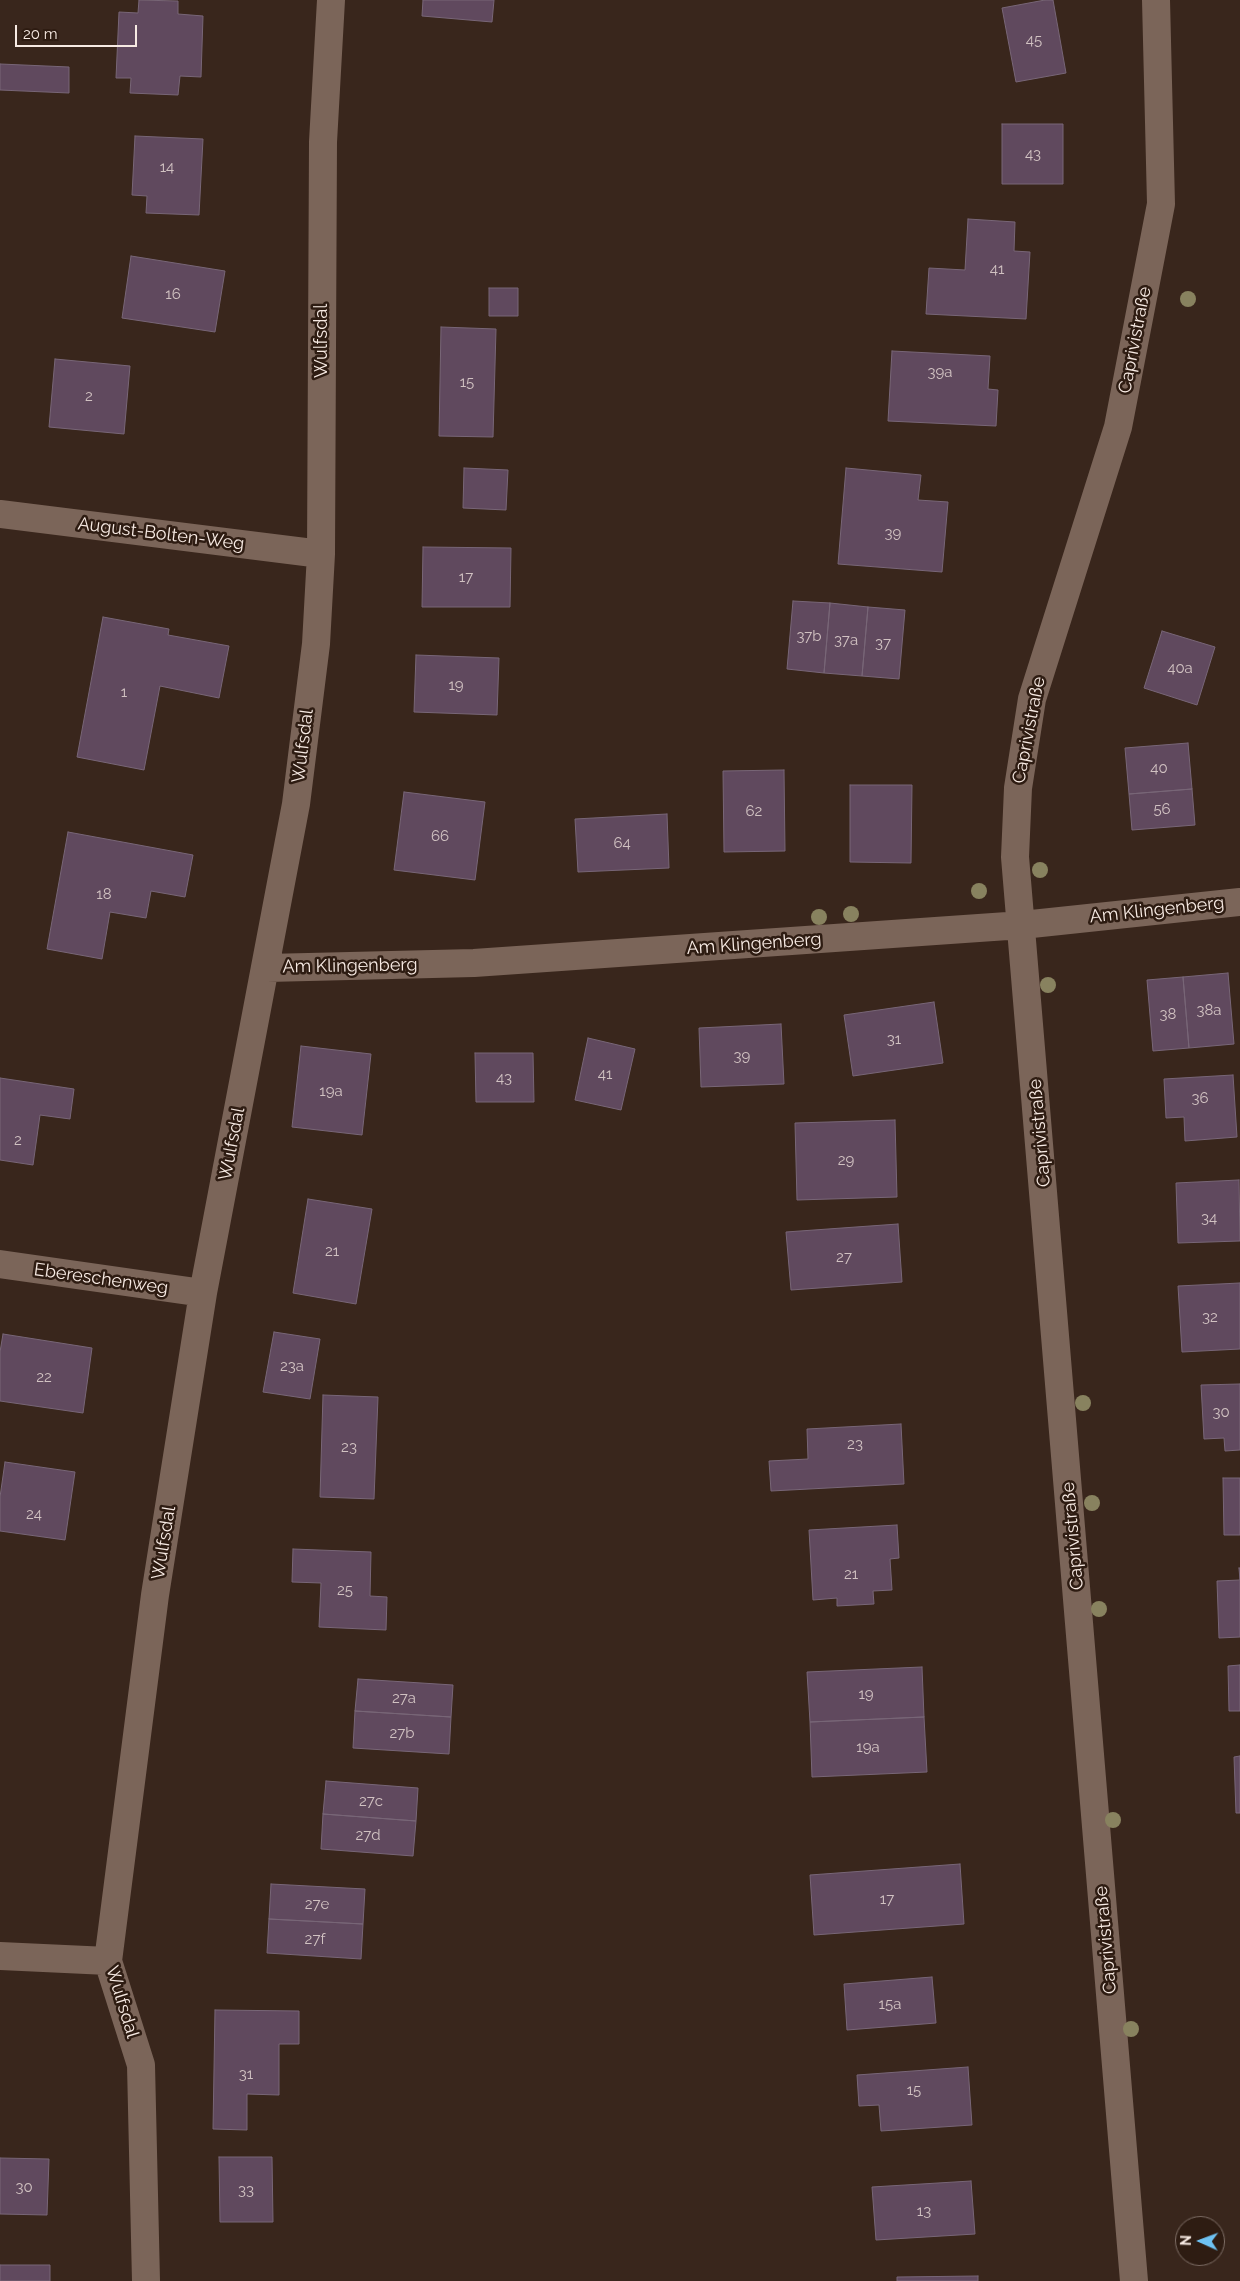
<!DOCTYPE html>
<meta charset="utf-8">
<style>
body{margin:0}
#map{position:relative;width:1240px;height:2281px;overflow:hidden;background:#39261c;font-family:Raleway,sans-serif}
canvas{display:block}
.north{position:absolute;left:1175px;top:2216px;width:50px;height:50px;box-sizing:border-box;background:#2e1c12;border:1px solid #7e6e66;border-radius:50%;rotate:272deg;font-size:14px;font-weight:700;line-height:20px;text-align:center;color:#f7eae3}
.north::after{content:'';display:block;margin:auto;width:18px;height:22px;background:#6ec2f3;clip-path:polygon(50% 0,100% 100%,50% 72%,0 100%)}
.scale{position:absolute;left:15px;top:25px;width:122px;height:22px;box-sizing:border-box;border:2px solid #f7eae3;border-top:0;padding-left:6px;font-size:15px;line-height:18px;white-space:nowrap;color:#f7eae3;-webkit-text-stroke:4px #2e1c12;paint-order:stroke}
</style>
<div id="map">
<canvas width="1240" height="2281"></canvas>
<div class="north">N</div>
<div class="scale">20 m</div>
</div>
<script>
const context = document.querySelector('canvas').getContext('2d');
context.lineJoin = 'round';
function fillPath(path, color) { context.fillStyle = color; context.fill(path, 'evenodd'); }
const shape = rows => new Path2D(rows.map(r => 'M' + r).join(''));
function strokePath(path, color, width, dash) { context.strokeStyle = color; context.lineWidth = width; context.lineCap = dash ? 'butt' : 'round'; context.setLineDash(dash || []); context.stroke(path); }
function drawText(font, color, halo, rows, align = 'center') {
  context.font = font + ' Raleway,sans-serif'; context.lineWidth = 5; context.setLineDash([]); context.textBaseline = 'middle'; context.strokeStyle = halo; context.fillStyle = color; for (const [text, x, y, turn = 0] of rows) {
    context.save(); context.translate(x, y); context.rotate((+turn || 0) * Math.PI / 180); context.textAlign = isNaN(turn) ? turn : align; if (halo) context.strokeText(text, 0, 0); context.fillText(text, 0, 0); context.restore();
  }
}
const building = shape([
 [139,0,178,1,178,14,203,16,201,77,180,76,178,95,130,93,131,78,116,78,119,12,138,13,139,0],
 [423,0,494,0,492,22,422,16,423,0],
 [1045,0,1053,0,1066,73,1016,82,1002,8,1045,0],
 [0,64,69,67,69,93,0,90,0,64],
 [1002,124,1063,124,1063,184,1002,184,1002,124],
 [135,136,203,139,199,215,146,213,147,196,132,195,135,136],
 [968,219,1015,222,1014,251,1030,252,1026,319,926,314,929,268,965,270,968,219],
 [131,256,225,271,215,332,122,318,131,256],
 [489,288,518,288,518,316,489,316,489,288],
 [441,327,496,329,493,437,439,436,441,327],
 [892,351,990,356,988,389,998,390,996,426,888,421,892,351],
 [55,359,130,366,124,434,49,427,55,359],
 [464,468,508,470,506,510,463,508,464,468],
 [846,468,921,475,918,500,948,502,942,572,838,564,846,468],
 [423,547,511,548,510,607,422,607,423,547],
 [793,601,830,603,824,673,787,669,793,601],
 [830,603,868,607,862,676,824,673,830,603],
 [868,607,905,610,899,679,862,676,868,607],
 [103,617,169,629,168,635,229,646,219,698,160,686,144,770,77,757,103,617],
 [1162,631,1215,647,1197,705,1144,688,1162,631],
 [416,655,499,658,497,715,414,712,416,655],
 [1188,743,1192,789,1129,794,1125,748,1188,743],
 [784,770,785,851,724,852,723,771,784,770],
 [850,785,912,785,911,863,850,862,850,785],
 [1192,789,1195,825,1132,830,1129,794,1192,789],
 [404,792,485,802,475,880,394,870,404,792],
 [667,814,669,868,578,872,575,819,667,814],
 [68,832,193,855,185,897,151,891,146,918,110,912,102,959,47,949,68,832],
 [1228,973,1234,1044,1189,1048,1183,977,1228,973],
 [1183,977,1189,1048,1153,1051,1147,980,1183,977],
 [934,1002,943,1063,853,1076,844,1015,934,1002],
 [781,1024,784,1084,701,1087,699,1028,781,1024],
 [588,1038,635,1049,621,1110,575,1100,588,1038],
 [301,1046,371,1054,362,1135,292,1127,301,1046],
 [475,1053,533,1053,534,1102,476,1102,475,1053],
 [1233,1075,1237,1137,1185,1141,1184,1117,1166,1118,1164,1079,1233,1075],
 [0,1078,74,1089,70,1119,40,1115,33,1165,0,1160,0,1078],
 [895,1120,897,1197,797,1200,795,1123,895,1120],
 [1239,1180,1240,1241,1178,1243,1176,1183,1239,1180],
 [308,1199,372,1209,356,1304,293,1293,308,1199],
 [898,1224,902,1282,791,1290,786,1232,898,1224],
 [1240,1283,1240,1349,1182,1352,1178,1286,1240,1283],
 [274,1332,320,1339,310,1399,263,1392,274,1332],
 [3,1334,92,1348,83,1413,0,1401,0,1352,3,1334],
 [1240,1384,1240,1450,1225,1451,1224,1438,1204,1439,1201,1385,1240,1384],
 [323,1395,378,1397,374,1499,320,1497,323,1395],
 [901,1424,904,1484,771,1491,769,1461,808,1459,807,1429,901,1424],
 [5,1462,75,1472,65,1540,0,1531,0,1497,5,1462],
 [1223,1478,1240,1478,1240,1535,1224,1535,1223,1478],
 [897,1525,899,1558,890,1559,892,1590,873,1591,874,1604,837,1606,837,1598,813,1600,809,1530,897,1525],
 [293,1549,371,1552,370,1596,387,1597,386,1630,319,1627,321,1583,292,1582,293,1549],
 [1239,1568,1240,1568,1240,1637,1219,1638,1217,1581,1240,1580,1239,1568],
 [1240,1665,1240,1711,1229,1711,1228,1666,1240,1665],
 [922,1667,924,1717,810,1722,807,1672,922,1667],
 [358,1679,453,1685,451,1717,355,1711,358,1679],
 [355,1711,451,1717,449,1754,353,1748,355,1711],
 [924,1717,927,1772,812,1777,810,1722,924,1717],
 [1240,1756,1240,1813,1236,1813,1234,1757,1240,1756],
 [326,1781,418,1788,416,1821,323,1814,326,1781],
 [323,1814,416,1821,413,1856,321,1849,323,1814],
 [960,1864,964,1924,814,1935,810,1875,960,1864],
 [271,1884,365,1889,363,1924,269,1919,271,1884],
 [269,1919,363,1924,361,1959,267,1953,269,1919],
 [932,1977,936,2023,847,2030,844,1984,932,1977],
 [215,2010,299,2011,299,2044,279,2044,279,2095,247,2094,247,2130,213,2129,215,2010],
 [968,2067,972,2125,881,2131,879,2105,859,2106,857,2075,968,2067],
 [219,2157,272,2157,273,2222,220,2222,219,2157],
 [0,2158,49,2159,47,2215,0,2214,0,2158],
 [971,2181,975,2234,876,2240,872,2187,971,2181],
 [0,2265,50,2265,50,2281,0,2281,0,2265],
 [978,2276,978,2281,897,2281,897,2277,978,2276]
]);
fillPath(building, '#60495e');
strokePath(building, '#786677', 1);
strokePath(shape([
 [0,514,321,554],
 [267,968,474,963,1022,925,1240,902],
 [0,1264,203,1293],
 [0,1956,108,1961],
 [146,2281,141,2065,108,1961,155,1595,203,1293,296,804,316,644,321,554,323,142,331,0],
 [1134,2281,1015,857,1018,788,1032,699,1118,427,1161,204,1156,0]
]), '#7b6559', 28);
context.fillStyle = '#88825f';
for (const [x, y] of [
 [1188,299],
 [1040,870],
 [979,891],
 [851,914],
 [819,917],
 [1048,985],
 [1083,1403],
 [1092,1503],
 [1099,1609],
 [1113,1820],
 [1131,2029]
]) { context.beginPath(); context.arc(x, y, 8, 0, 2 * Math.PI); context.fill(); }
drawText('15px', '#d1c2c2', null, [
 ["45",1034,40],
 ["43",1033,154],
 ["14",167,167],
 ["41",997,269],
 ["16",173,294],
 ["39a",940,372],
 ["15",467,382],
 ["2",89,396],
 ["39",893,533],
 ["17",466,577],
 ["37b",809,636],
 ["37a",846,640],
 ["37",883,643],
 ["40a",1180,668],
 ["19",456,685],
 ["1",124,692],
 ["40",1159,768],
 ["56",1162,809],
 ["62",754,811],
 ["66",440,836],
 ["64",622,843],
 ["18",104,894],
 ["38a",1209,1010],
 ["38",1168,1014],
 ["31",894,1039],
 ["39",742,1056],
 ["41",605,1074],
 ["43",504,1078],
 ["19a",331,1091],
 ["36",1200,1098],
 ["2",18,1140],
 ["29",846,1160],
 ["34",1209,1218],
 ["21",332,1251],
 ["27",844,1257],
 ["32",1210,1317],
 ["23a",292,1366],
 ["22",44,1377],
 ["30",1221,1412],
 ["23",855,1444],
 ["23",349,1447],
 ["24",34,1514],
 ["21",851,1574],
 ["25",345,1590],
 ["19",866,1694],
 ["27a",404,1698],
 ["27b",402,1733],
 ["19a",868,1747],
 ["27c",371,1801],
 ["27d",368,1835],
 ["17",887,1899],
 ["27e",317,1904],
 ["27f",315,1939],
 ["15a",890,2004],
 ["31",246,2074],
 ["15",914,2090],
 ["30",24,2187],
 ["33",246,2190],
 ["13",924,2211]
]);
drawText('18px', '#f7eae3', '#2e1c12', [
 ["Caprivistraße",1135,340,-79],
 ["Wulfsdal",322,341,-90],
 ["August-Bolten-Weg",161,534,7],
 ["Caprivistraße",1029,730,-79],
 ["Wulfsdal",303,746,-83],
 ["Am Klingenberg",1157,910,-6],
 ["Am Klingenberg",754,944,-4],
 ["Am Klingenberg",350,966,-1],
 ["Caprivistraße",1040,1133,-95],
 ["Wulfsdal",232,1144,-79],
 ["Ebereschenweg",101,1279,8],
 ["Caprivistraße",1073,1536,-95],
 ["Wulfsdal",164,1543,-81],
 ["Caprivistraße",1106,1940,-95],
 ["Wulfsdal",122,2002,73]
]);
</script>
